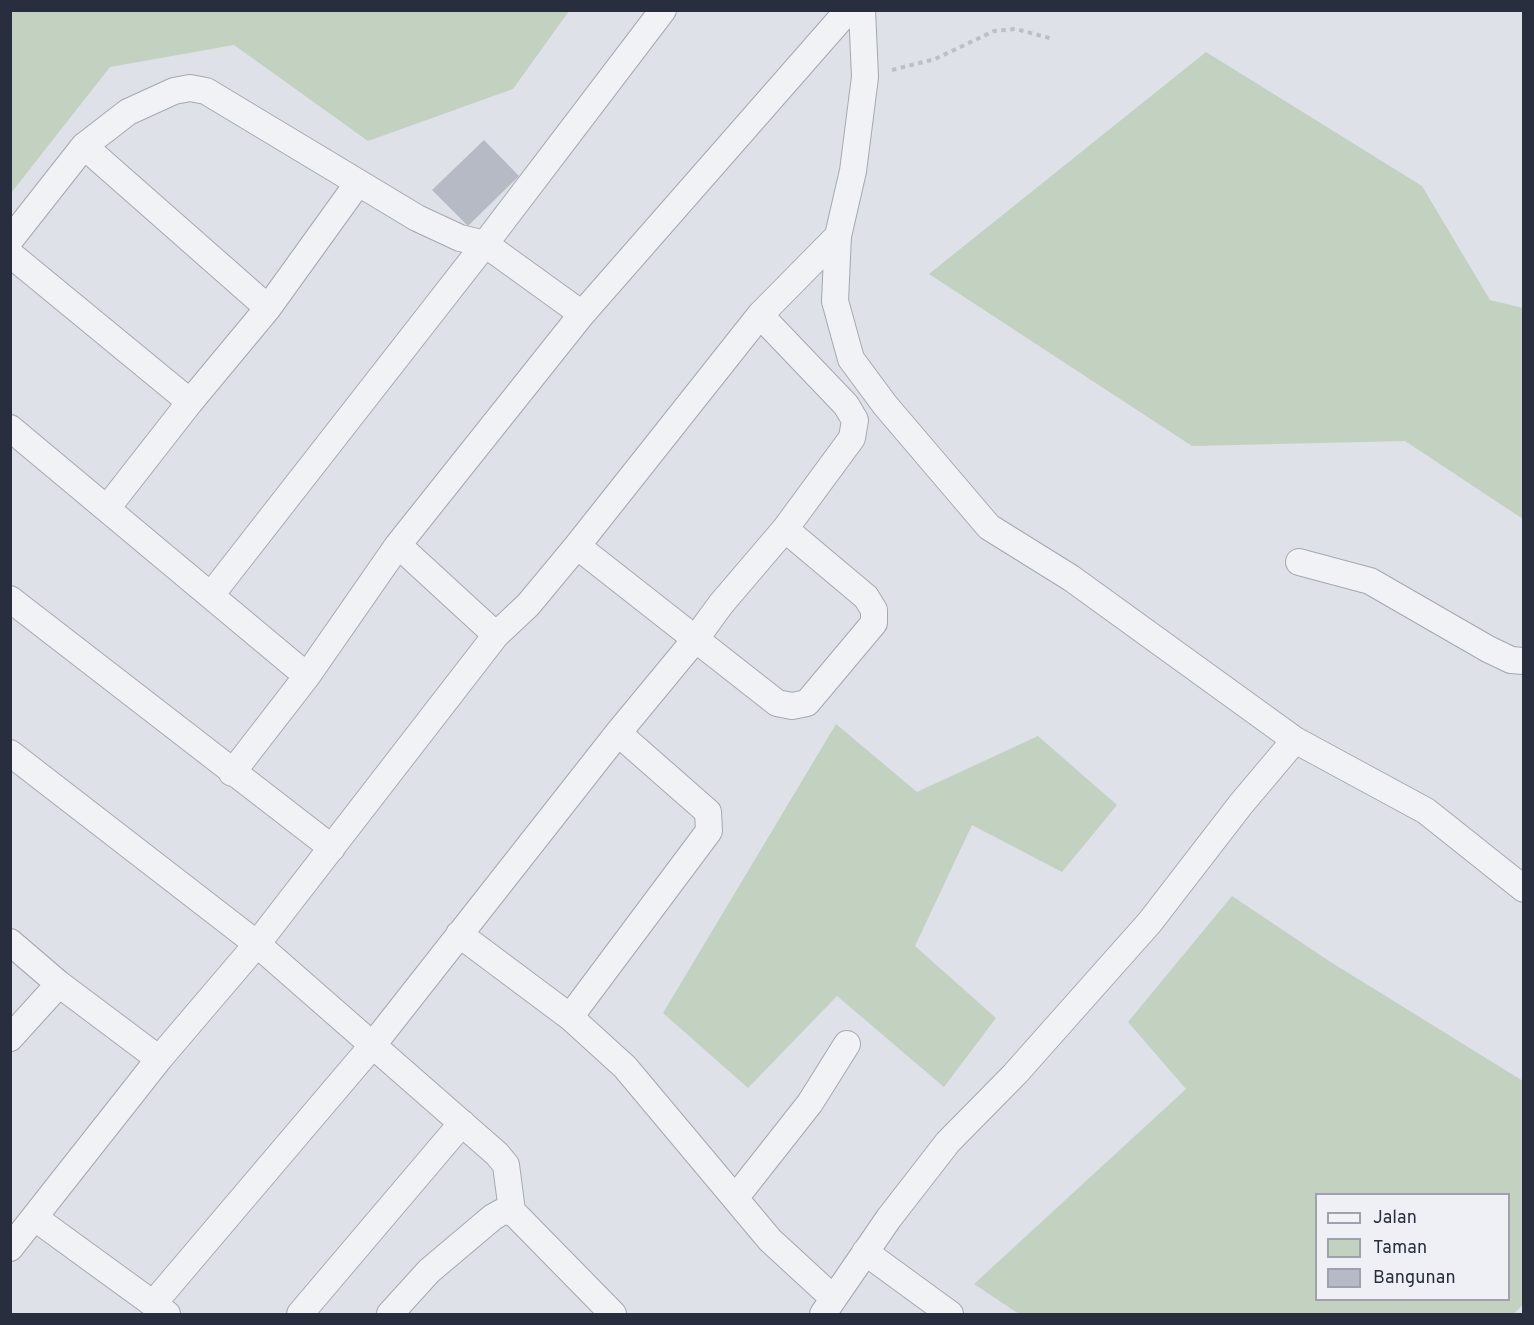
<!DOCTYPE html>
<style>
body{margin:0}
#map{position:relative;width:1534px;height:1325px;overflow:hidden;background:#dee1e8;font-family:Overpass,sans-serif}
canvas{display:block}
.frame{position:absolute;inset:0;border:12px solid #282e3e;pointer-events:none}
.legend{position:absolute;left:1315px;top:1193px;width:195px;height:108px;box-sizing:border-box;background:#eef0f5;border:2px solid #9fa2ac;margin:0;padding:8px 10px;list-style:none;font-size:18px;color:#282e3e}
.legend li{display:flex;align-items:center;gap:12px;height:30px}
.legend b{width:30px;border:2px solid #9fa2ac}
</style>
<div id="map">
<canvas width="1534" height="1325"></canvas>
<div class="frame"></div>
<ul class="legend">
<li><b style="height:8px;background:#f1f2f6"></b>Jalan</li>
<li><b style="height:16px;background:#c3d1c0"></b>Taman</li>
<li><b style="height:16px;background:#b6bac4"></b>Bangunan</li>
</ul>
</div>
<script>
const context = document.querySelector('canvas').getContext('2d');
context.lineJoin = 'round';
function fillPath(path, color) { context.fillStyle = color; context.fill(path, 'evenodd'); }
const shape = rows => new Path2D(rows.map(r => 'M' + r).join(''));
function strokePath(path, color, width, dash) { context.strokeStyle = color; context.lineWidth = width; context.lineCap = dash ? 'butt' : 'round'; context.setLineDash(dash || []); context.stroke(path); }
fillPath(shape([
 [11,10,569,10,569,11,513,89,368,141,234,45,110,67,11,193],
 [1206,52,1422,186,1490,300,1523,308,1523,519,1405,441,1192,446,929,274],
 [836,724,917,792,1038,736,1117,805,1062,872,972,825,915,946,996,1018,944,1087,837,996,748,1088,663,1013],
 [1232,896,1329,961,1523,1081,1524,1303,1514,1314,1019,1314,974,1284,1186,1089,1128,1022],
 [1316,1194,1508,1194,1508,1300,1316,1300]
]), '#c3d1c0');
fillPath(shape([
 [484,140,519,176,468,226,432,190]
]), '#b6bac4');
const street = shape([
 [862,10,865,77,853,171,838,236,835,301,851,359,885,405,989,527,1071,578,1295,740,1426,811,1524,889],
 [84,146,268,308],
 [10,240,84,146,128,112,174,91,190,88,206,91,417,218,460,238,485,244,582,314],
 [10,254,190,402],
 [10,428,307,676],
 [108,507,190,402,268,308,358,183],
 [398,545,496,635],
 [577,546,777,703,792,706,807,703,874,623,874,610,866,597,785,529],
 [1299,562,1370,581,1488,649,1511,660,1524,661],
 [211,595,485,244,663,10],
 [10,599,332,848],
 [10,753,257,944,497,1154,506,1165,512,1211,613,1314],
 [232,773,307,676,398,545,582,314,844,15],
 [459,934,570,1017,625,1067,770,1240,833,1298],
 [10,942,59,984,159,1059],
 [570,1017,709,831,708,812,618,733],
 [10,1038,59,984],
 [736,1197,810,1103,847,1044],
 [35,1218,167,1314],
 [10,1248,159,1059,257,944,496,635,528,605,577,546,760,315,838,236],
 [865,1252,950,1314],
 [153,1304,372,1046,618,733,694,641,721,604,785,529,852,438,855,420,846,405,760,315],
 [300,1314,462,1123],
 [390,1314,429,1271,493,1217,502,1212,512,1211],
 [823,1314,889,1218,948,1142,1015,1074,1150,922,1241,804,1295,740]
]);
strokePath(street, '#a4a8b2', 28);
strokePath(shape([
 [892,70,935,59,994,31,1016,29,1053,39]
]), '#bdbfc6', 4, [4.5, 4.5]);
strokePath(street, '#f1f2f6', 26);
</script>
